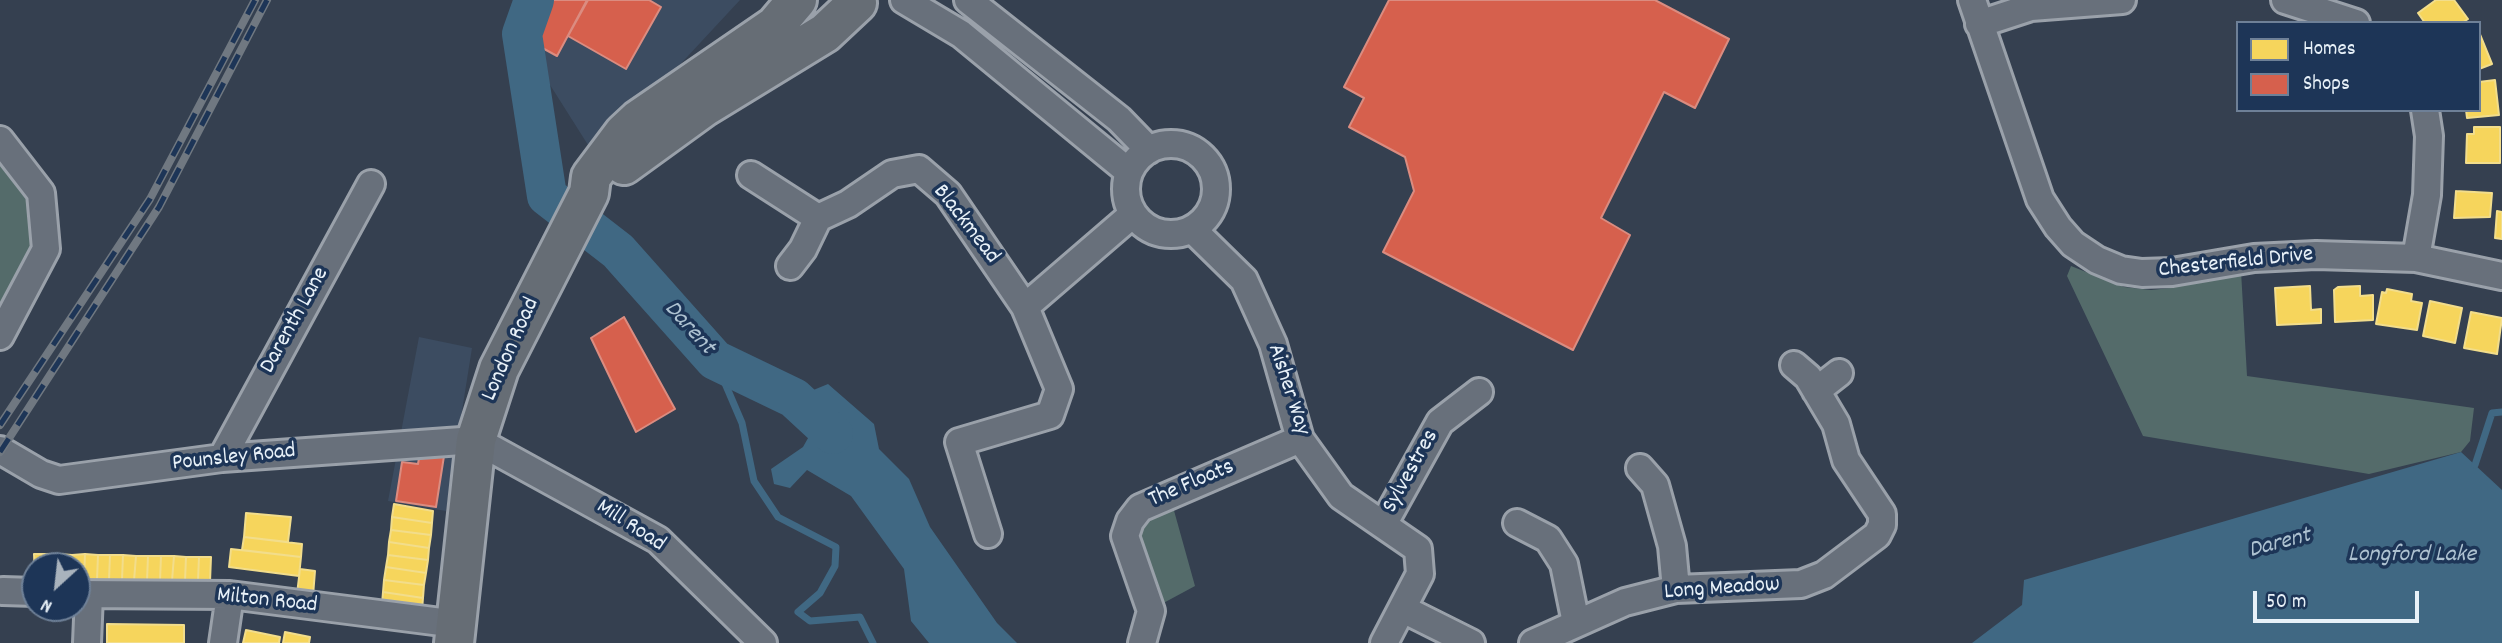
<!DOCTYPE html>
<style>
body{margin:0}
#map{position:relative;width:2502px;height:643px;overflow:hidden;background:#354050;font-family:Dekko,sans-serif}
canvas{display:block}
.legend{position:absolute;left:2236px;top:21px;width:245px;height:91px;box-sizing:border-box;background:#1d3557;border:2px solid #6e8097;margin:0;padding:9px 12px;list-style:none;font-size:21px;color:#e8f1f8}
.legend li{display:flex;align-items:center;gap:14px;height:35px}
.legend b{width:35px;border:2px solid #6e8097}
.north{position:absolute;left:21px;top:552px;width:70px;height:70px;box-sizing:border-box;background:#1d3557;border:2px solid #6e8097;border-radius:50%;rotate:207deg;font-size:19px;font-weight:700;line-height:28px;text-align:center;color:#e8f1f8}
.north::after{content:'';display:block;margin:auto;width:24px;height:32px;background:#a9b3bd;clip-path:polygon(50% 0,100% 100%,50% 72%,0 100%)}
.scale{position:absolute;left:2253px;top:591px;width:166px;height:32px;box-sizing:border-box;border:4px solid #e8f1f8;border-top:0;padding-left:9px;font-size:21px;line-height:24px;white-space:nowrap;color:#e8f1f8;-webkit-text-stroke:5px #1d3557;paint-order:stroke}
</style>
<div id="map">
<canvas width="2502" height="643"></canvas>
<ul class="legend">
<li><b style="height:19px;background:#f6d55c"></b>Homes</li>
<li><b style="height:19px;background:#d6604d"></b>Shops</li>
</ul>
<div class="north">N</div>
<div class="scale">50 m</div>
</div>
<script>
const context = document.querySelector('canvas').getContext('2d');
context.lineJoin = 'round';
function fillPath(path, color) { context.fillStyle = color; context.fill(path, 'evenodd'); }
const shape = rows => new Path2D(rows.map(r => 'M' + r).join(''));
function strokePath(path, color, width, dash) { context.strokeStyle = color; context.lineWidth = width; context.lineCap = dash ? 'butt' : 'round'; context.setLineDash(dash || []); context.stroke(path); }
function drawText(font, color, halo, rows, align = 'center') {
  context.font = font + ' Dekko,sans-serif'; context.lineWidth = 7; context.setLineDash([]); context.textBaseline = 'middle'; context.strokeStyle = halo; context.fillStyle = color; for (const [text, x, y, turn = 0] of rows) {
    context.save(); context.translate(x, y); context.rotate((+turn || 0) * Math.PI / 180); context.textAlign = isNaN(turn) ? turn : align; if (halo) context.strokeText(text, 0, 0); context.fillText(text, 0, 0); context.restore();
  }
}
fillPath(shape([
 [555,0,740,0,595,156,533,58,546,15],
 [419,337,472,348,446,511,388,501]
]), '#3c4c61');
fillPath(shape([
 [0,140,41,193,46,249,0,336],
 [2071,266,2124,287,2151,290,2170,288,2241,271,2247,376,2474,408,2470,441,2461,452,2369,474,2143,436,2067,276],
 [1173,507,1195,586,1156,607,1128,528]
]), '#546b6a');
fillPath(shape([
 [828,384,874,424,879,449,909,479,930,527,997,623,1017,643,929,643,911,621,904,569,851,496,807,470,790,488,774,484,771,469,803,447,812,431,794,398],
 [2461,452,2502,490,2502,643,1972,643,2022,605,2024,580]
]), '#406883');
const homes = shape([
 [2436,0,2454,0,2468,19,2462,23,2425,23,2418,13,2436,0],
 [2479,32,2492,64,2479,69,2479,32],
 [2495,80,2499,115,2467,118,2466,110,2479,110,2479,82,2495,80],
 [2474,127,2500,127,2500,163,2466,163,2467,134,2474,134,2474,127],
 [2456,191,2492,193,2490,217,2454,218,2456,191],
 [2497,211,2502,212,2502,239,2495,238,2497,211],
 [2310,286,2311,310,2321,309,2321,323,2277,325,2275,288,2310,286],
 [2360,286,2360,296,2373,295,2373,320,2335,322,2334,290,2338,287,2360,286],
 [2387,289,2412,294,2411,301,2422,303,2417,330,2376,324,2382,292,2386,293,2387,289],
 [2430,301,2462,308,2455,343,2423,336,2430,301],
 [2471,312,2502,318,2497,354,2464,348,2471,312],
 [394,504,433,511,432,523,392,517,394,504],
 [246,513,291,517,288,542,244,537,246,513],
 [392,517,432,523,431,535,391,530,392,517],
 [391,530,431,535,429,548,389,542,391,530],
 [244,537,302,544,301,557,242,550,244,537],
 [389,542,429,548,428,560,388,555,389,542],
 [231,549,301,557,299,576,229,567,231,549],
 [34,554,47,554,46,566,35,566,35,579,34,554],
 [47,554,59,554,59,566,46,566,47,554],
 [59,554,72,555,72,566,59,566,59,554],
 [85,554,98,555,97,580,84,580,85,554],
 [85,554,84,580,77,580,77,566,72,566,72,555,85,554],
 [98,555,110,555,109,580,97,580,98,555],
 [110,555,123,555,122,580,109,580,110,555],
 [123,555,136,556,134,581,122,580,123,555],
 [388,555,428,560,426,573,386,567,388,555],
 [136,556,148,556,147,581,134,581,136,556],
 [148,556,161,556,160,581,147,581,148,556],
 [161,556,174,556,172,581,160,581,161,556],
 [174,556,186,557,185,581,172,581,174,556],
 [186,557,199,557,198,581,185,581,186,557],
 [199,557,211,557,210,582,198,581,199,557],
 [386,567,426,573,424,585,384,580,386,567],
 [300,569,315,571,313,596,297,594,300,569],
 [384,580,424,585,423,598,383,592,384,580],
 [383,592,423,598,422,610,382,604,383,592],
 [107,624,184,625,184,643,107,643,107,624],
 [246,630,280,637,279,643,243,643,246,630],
 [285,632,310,637,309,643,283,643,285,632]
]);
fillPath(homes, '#f6d55c');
strokePath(homes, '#f2dd8b', 2);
const shops = shape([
 [547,0,587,0,557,56,526,39,547,0],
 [588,0,649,0,661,7,626,69,568,36,588,0],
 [1389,0,1655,0,1729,39,1695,108,1664,92,1601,218,1630,235,1573,350,1383,252,1414,191,1405,157,1349,127,1364,98,1344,87,1389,0],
 [624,317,675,409,636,432,591,338,624,317],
 [420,452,444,456,436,507,396,501,402,462,418,464,420,452]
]);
fillPath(shops, '#d6604d');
strokePath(shops, '#db8c80', 2);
strokePath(shape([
 [715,360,742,423,754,481,778,517,836,547,835,566,820,593,798,612,810,621,860,617,873,643],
 [2475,465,2492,413,2502,412]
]), '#406883', 7);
strokePath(shape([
 [534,0,522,34,547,196,618,251,715,360,794,398,833,434]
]), '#406883', 40);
const minor = shape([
 [904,0,961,34,1129,172],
 [968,0,1119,119,1149,150],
 [1972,0,2040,199,2058,227,2073,244,2097,260,2121,270,2142,273,2172,272,2254,258,2316,255,2416,258,2502,276],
 [2285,0,2356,23],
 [1979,24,2031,7,2122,0],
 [0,140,41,193,46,249,0,336],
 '1126 189a45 45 0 1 1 90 0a45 45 0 1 1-90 0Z',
 [751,175,818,218,803,249,790,266],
 [818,218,848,204,892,174,919,169,948,194,1025,307],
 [1192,229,1244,280,1273,344,1300,439,1341,496,1418,549,1420,574,1384,643],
 [2416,258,2427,195,2429,136,2425,110],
 [1816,391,1839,373],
 [0,450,41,474,59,480,222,458,476,440,658,540,763,643],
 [222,458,371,184],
 [1640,468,1655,485,1672,546,1676,589],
 [1384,523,1440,422,1479,392],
 [1517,523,1548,539,1564,564,1576,623],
 [988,534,959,442,1050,415,1059,389,1025,307,1133,214],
 [3,591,35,592],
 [77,594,230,595,457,624],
 [1403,609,1471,643],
 [87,643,89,595],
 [223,643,230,595],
 [1142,643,1151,611,1125,536,1130,521,1140,508,1300,439],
 [1533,643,1625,602,1676,589,1801,584,1824,575,1877,535,1882,525,1882,514,1846,460,1836,424,1808,377,1794,365]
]);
const primary = shape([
 [624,165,704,107,825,33,857,3],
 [454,643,476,440,499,369,589,193,591,177,624,133,638,120,775,26,797,0]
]);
strokePath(minor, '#9aa1aa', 32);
strokePath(primary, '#9aa1aa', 44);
strokePath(minor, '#68707b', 26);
strokePath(primary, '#666d75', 38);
const rail = shape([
 [0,425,150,199,255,0],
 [0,452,159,207,267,0]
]);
strokePath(rail, '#707881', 8);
strokePath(rail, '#1d3557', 5, [16]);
drawText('23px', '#e8f1f8', '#1d3557', [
 ["Blackmead",965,225,52],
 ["Chesterfield Drive",2236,264,-6],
 ["Darenth Lane",296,321,-61],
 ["London Road",512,350,-66],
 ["Aisher Way",1287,390,72],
 ["Pounsley Road",234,459,-6],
 ["Sylvestres",1412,472,-61],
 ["The Floats",1192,485,-23],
 ["Mill Road",630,527,33],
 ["Long Meadow",1722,590,-4],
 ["Milton Road",267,602,6]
]);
drawText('italic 24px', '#aec2d1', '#1d3557', [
 ["Darent",688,329,48],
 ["Darent",2280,545,-15],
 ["Longford Lake",2412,557]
]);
</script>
